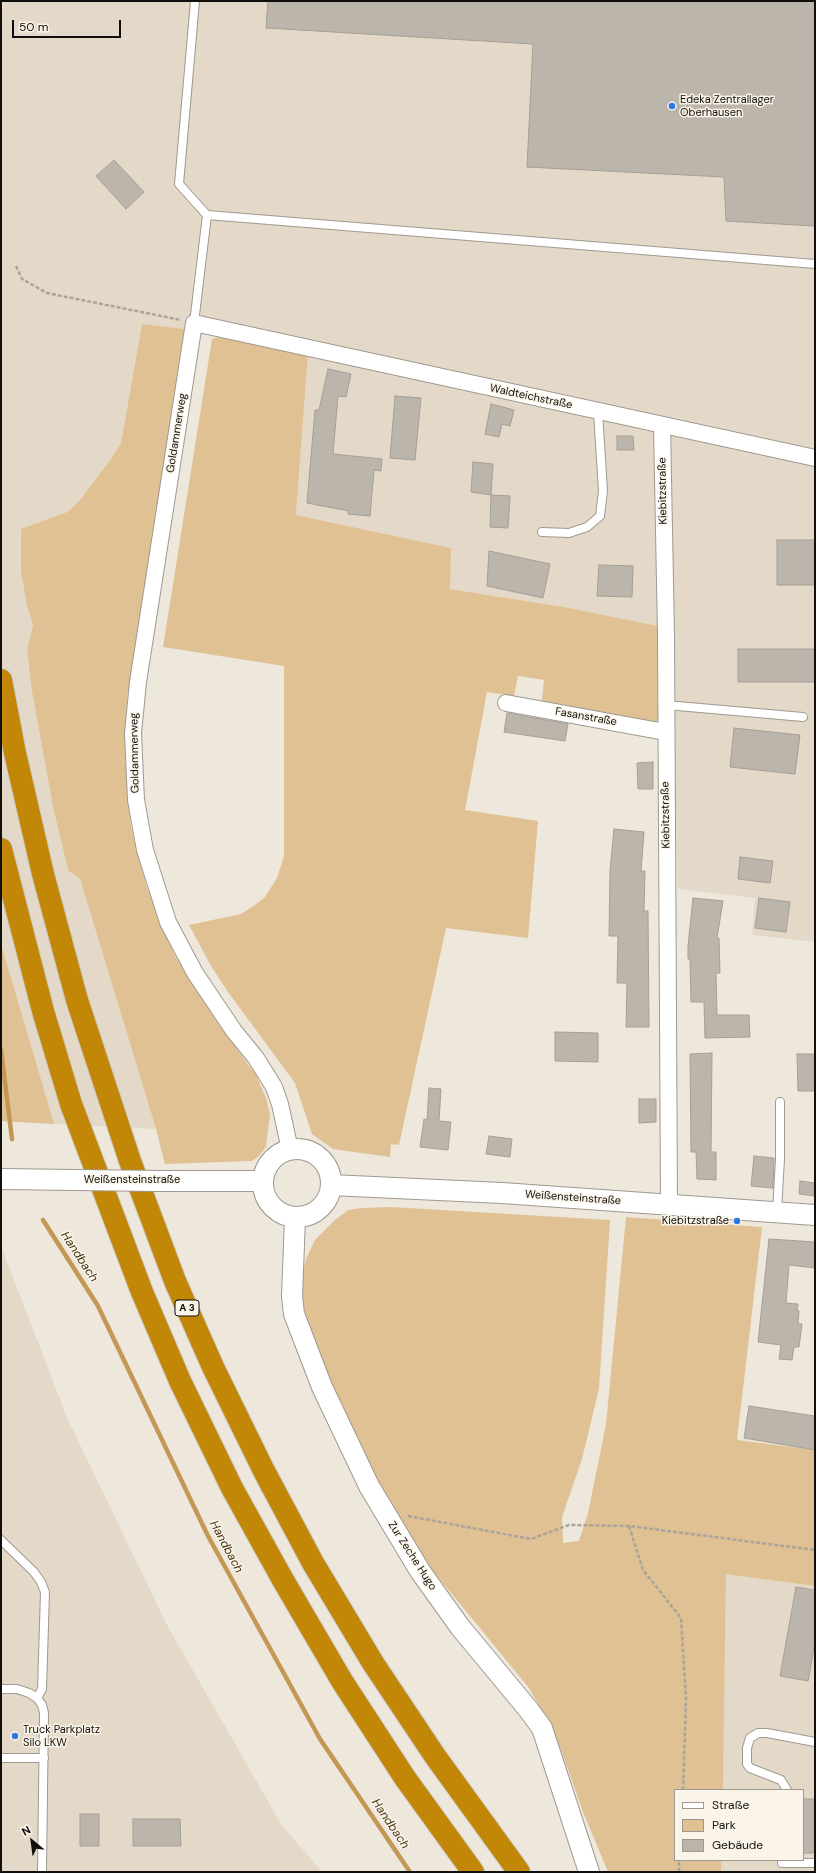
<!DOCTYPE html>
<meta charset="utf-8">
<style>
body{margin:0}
#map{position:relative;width:816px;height:1873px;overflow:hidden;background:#eee7dc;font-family:"DM Sans",sans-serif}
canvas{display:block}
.frame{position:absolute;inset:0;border:2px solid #110f0c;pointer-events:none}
.legend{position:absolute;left:674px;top:1789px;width:130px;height:72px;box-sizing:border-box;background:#fbf4e9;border:1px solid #9d9891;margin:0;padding:5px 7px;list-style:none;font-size:12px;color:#110f0c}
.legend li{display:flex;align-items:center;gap:8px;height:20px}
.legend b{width:20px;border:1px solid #9d9891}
.north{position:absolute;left:12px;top:1821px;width:40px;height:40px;-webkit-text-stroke:3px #fbf4e9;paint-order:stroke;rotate:331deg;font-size:11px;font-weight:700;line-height:16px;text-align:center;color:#110f0c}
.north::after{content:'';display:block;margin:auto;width:14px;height:18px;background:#110f0c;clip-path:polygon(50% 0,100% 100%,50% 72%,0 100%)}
.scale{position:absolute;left:12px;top:20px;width:109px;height:18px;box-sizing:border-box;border:2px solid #110f0c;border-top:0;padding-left:5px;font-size:12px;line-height:14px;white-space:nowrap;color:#110f0c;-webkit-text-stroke:3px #fbf4e9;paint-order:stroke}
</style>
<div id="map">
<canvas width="816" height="1873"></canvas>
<div class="frame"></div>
<ul class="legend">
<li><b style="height:5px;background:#fff"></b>Straße</li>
<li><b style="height:11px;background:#e0c193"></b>Park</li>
<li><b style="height:11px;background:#bcb5ab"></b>Gebäude</li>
</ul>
<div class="north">N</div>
<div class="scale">50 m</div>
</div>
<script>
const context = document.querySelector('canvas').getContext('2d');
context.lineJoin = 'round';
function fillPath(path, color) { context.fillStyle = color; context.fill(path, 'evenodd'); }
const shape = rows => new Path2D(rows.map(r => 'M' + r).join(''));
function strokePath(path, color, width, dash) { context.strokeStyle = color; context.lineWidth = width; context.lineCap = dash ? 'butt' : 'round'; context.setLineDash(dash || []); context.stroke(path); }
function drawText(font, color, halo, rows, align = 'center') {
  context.font = font + ' "DM Sans",sans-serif'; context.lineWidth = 3; context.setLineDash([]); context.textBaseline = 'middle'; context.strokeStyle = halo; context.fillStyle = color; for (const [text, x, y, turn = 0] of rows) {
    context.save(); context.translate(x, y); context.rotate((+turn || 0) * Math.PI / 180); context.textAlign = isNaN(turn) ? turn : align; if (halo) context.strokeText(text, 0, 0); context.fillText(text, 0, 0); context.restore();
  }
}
fillPath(shape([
 [1,1,815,1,815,942,752,935,755,898,678,889,674,762,658,626,564,607,450,589,450,548,296,515,308,353,185,329,142,324,121,443,111,459,79,501,67,512,21,529,21,572,27,606,33,625,27,650,32,692,53,807,68,870,80,879,156,1129,1,1121],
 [1,1246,68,1420,167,1625,281,1824,322,1872,1,1872],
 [726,1573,815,1586,815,1872,721,1872,722,1860,803,1860,803,1790,723,1790]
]), '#e4d9c8');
fillPath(shape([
 [142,324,185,329,127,699,125,748,128,804,132,832,147,888,174,954,217,1022,256,1075,266,1098,270,1114,266,1147,258,1157,252,1161,165,1164,156,1129,80,879,68,870,53,807,32,692,27,650,33,625,27,606,21,572,21,529,67,512,79,501,111,459,121,443],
 [222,336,308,353,296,515,451,548,450,589,564,607,658,626,661,716,654,724,647,725,542,701,544,680,518,676,514,696,487,692,465,810,538,821,528,938,446,928,399,1145,391,1144,390,1157,333,1149,312,1134,295,1083,228,992,211,966,189,925,241,914,255,905,265,897,277,878,284,856,284,666,163,647,212,339],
 [1,944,54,1124,1,1121],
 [391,1207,610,1220,599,1389,582,1459,562,1517,563,1543,579,1541,588,1513,606,1424,626,1217,762,1227,737,1440,815,1450,815,1586,726,1574,723,1790,675,1790,675,1860,722,1860,721,1872,608,1872,583,1812,560,1747,547,1720,529,1688,433,1571,381,1489,335,1393,308,1323,302,1300,301,1279,306,1259,315,1240,335,1220,348,1210,361,1208]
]), '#e0c193');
strokePath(shape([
 [1,1050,12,1139],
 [43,1220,98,1306,208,1536,320,1739,410,1872]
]), '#c39854', 4.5);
const building = shape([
 [268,1,815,1,815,226,726,221,724,177,527,167,533,44,266,28,268,1],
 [114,160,144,192,126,209,96,176,114,160],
 [328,369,351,374,346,397,338,396,333,454,382,459,381,471,374,470,370,516,348,514,349,511,307,503,315,410,319,410,328,369],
 [395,396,421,398,415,460,390,458,395,396],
 [491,404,514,410,510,426,502,424,499,437,485,434,491,404],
 [617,436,633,436,634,450,617,450,617,436],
 [473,462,493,464,491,495,510,496,508,528,490,527,491,495,471,492,473,462],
 [777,540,815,540,815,585,777,585,777,540],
 [489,551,550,564,543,598,487,586,489,551],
 [599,565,633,566,632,597,597,596,599,565],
 [738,649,815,649,815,682,738,682,738,649],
 [507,713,568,724,565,741,504,732,507,713],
 [734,728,800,735,795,774,730,767,734,728],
 [653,762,653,789,638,789,637,763,653,762],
 [614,829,644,832,641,871,645,871,644,911,648,911,649,1027,626,1027,627,983,617,983,618,936,609,936,610,870,614,829],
 [740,857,773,861,770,883,738,879,740,857],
 [693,898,723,901,717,938,719,938,720,973,716,973,717,1015,749,1015,750,1037,705,1038,704,1002,691,1002,690,959,688,959,688,946,693,898],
 [759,898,790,902,786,932,755,928,759,898],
 [555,1032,598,1033,598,1062,555,1061,555,1032],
 [712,1053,711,1152,716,1152,716,1180,697,1179,696,1152,691,1152,690,1054,712,1053],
 [797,1054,815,1054,815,1091,798,1091,797,1054],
 [429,1088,441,1089,439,1121,451,1122,448,1150,420,1147,424,1119,427,1120,429,1088],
 [639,1099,656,1099,656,1122,639,1123,639,1099],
 [489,1136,512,1139,510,1157,486,1154,489,1136],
 [754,1156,774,1158,773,1188,751,1186,754,1156],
 [800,1181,815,1183,815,1196,799,1194,800,1181],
 [769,1239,815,1242,815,1268,789,1265,786,1303,798,1304,797,1310,799,1311,798,1324,802,1324,799,1347,794,1347,792,1360,779,1359,781,1345,758,1342,769,1239],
 [749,1406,815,1416,815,1450,744,1438,749,1406],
 [796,1587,815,1590,815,1643,808,1681,780,1676,796,1587],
 [803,1799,815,1799,815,1853,803,1853,803,1799],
 [80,1814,99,1814,99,1846,80,1846,80,1814],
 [133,1819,180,1819,181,1846,133,1846,133,1819]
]);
fillPath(building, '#bcb5ab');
strokePath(building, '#a59f95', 1);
const service = shape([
 [195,1,179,184,207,215,815,264],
 [194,323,207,215],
 [542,532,569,533,587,527,600,516,603,491,598,412],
 [666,705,803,717],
 [777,1211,780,1159,780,1102],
 [1,1540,34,1572,41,1582,45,1592,42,1689,37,1698],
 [1,1689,17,1689,29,1693,37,1698,42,1705,44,1713,42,1872],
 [1,1758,44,1758],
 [787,1790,781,1780,750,1768,747,1764,747,1748,750,1738,758,1733,767,1733,815,1742],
 [783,1860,782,1863,815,1863]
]);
const minor = shape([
 [662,425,666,635,669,1204],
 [506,703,665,732],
 [290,1150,280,1104,274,1087,256,1058,234,1031,195,973,168,922,145,850,136,800,133,733,138,682,194,323,815,458]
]);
const tertiary = shape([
 '263 1183a34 34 0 1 1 68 0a34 34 0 1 1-68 0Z',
 [1,1179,75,1180],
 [160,1181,263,1181],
 [331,1185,502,1193,815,1215],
 [295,1218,292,1296,294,1314,322,1387,369,1486,420,1571,460,1627,528,1709,542,1728,589,1872]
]);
const motorway = shape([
 [1,680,15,753,43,874,77,1000,130,1161,175,1281,213,1367,264,1471,313,1563,373,1663,435,1756,519,1872],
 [1,849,43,1011,71,1104,142,1292,180,1381,232,1488,283,1580,342,1681,405,1778,473,1872]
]);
strokePath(service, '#9f998f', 10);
strokePath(minor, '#9f998f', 18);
strokePath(tertiary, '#9f998f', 22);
strokePath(motorway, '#cbcaca', 24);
strokePath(shape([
 [16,266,22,279,47,293,181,320],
 [408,1516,531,1539,569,1525,629,1526,815,1550],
 [629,1526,643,1570,681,1618,686,1699,683,1790],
 [679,1872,679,1860]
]), '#aaa59c', 2.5, [4, 2]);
strokePath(service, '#fff', 8);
strokePath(minor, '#fff', 16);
strokePath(tertiary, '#fff', 20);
strokePath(motorway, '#c28707', 22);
const tertiaryBridge = shape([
 [75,1180,160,1181]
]);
strokePath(tertiaryBridge, '#9f998f', 22, []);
strokePath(tertiaryBridge, '#fff', 20);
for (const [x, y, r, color] of [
 [672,106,4,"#2a79e4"],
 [737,1221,4,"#2a79e4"],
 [15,1736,4,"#2a79e4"]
]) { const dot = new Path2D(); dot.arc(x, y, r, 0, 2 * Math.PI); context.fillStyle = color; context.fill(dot); strokePath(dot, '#fbf4e9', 1.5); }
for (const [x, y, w] of [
 [187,1308,24]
]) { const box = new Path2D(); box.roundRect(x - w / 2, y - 8, w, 16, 3); context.fillStyle = '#fbf4e9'; context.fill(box); strokePath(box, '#110f0c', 1); }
drawText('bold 10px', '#110f0c', null, [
 ["A 3",187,1308]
]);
drawText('11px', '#110f0c', '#fbf4e9', [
 ["Edeka Zentrallager",680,100],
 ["Oberhausen",680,113],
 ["Kiebitzstraße",729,1221,"right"],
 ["Truck Parkplatz",23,1730],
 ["Silo LKW",23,1743]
], 'left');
drawText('11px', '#110f0c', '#fbf4e9', [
 ["Waldteichstraße",531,397,12],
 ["Goldammerweg",177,433,-81],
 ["Kiebitzstraße",663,491,-91],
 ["Fasanstraße",586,717,10],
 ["Goldammerweg",135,753,-91],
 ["Kiebitzstraße",666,815,-91],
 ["Weißensteinstraße",132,1180],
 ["Weißensteinstraße",573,1198,4],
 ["Zur Zeche Hugo",412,1556,57]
]);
drawText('italic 12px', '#443213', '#fbf4e9', [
 ["Handbach",79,1257,57],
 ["Handbach",226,1547,62],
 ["Handbach",390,1824,56]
]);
</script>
